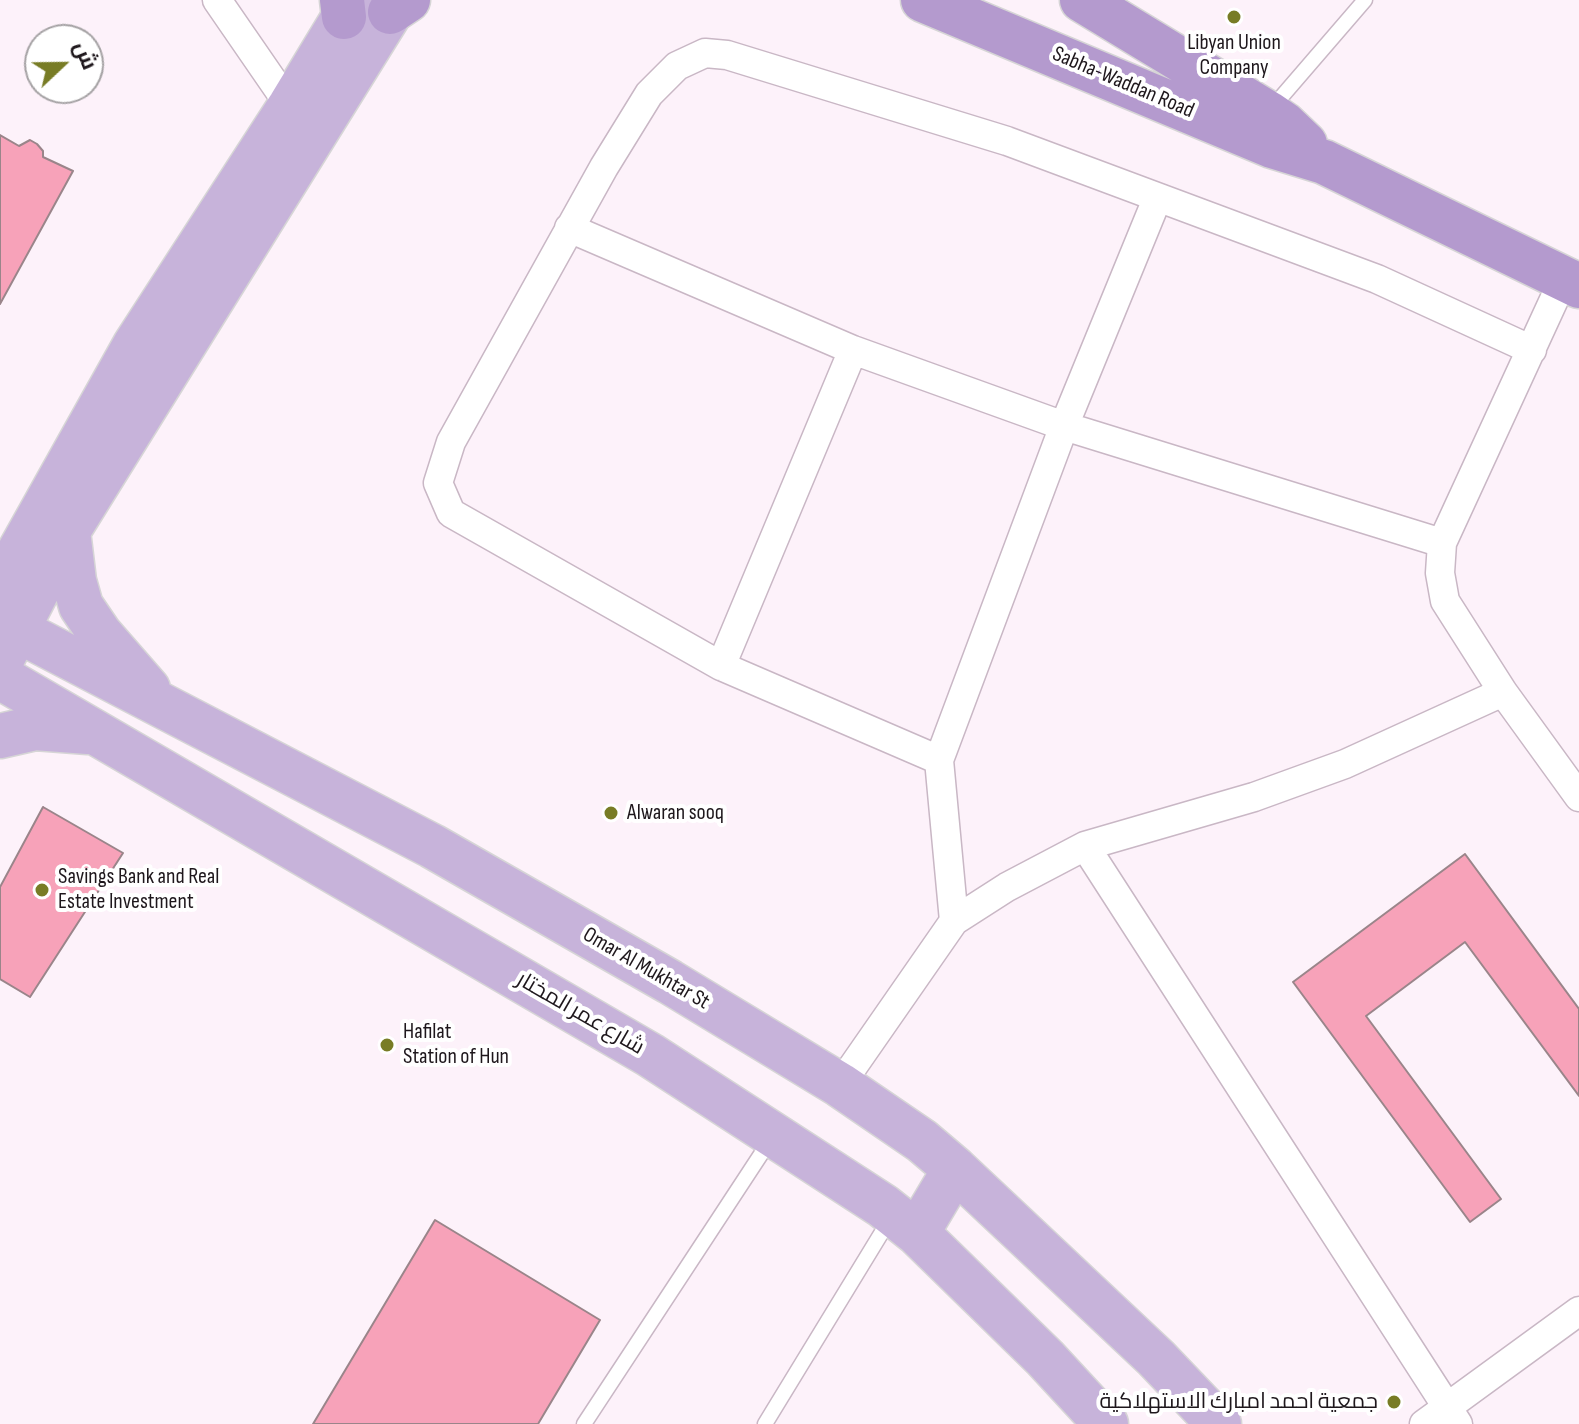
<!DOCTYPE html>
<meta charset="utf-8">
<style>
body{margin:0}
#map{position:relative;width:1579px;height:1424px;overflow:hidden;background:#fdf2fa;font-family:"Sofia Sans Condensed",Cairo,sans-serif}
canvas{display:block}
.north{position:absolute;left:24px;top:24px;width:80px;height:80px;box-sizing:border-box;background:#fff;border:2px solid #a5a2a4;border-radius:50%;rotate:68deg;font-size:22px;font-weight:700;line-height:32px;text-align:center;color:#1e171c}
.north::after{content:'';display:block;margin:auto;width:28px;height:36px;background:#787c25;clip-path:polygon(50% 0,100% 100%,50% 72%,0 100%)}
</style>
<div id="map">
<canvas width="1579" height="1424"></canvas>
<div class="north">ش</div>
</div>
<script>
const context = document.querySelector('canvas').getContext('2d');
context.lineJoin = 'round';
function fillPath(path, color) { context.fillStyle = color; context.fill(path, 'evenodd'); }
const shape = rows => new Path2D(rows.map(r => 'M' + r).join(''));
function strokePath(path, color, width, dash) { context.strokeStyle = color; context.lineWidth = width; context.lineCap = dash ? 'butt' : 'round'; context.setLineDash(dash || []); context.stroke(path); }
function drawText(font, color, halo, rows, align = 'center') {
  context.font = font + ' "Sofia Sans Condensed",Cairo,sans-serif'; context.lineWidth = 8; context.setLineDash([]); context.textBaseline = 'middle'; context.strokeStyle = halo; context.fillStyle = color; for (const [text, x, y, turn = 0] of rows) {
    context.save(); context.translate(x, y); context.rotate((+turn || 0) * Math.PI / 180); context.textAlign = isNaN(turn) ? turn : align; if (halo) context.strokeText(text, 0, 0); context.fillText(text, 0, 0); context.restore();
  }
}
const building = shape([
 [0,135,19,146,30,140,37,144,43,151,43,157,73,171,0,304,0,135],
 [43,807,123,853,30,997,0,979,0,887,43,807],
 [1465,854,1579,1009,1579,1096,1465,942,1366,1016,1501,1199,1470,1222,1293,982,1465,854],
 [435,1220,600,1320,538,1424,313,1424,435,1220]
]);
fillPath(building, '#f7a2b9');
strokePath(building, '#9a858a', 2);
const service = shape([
 [1271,109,1365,0],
 [584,1424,771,1139],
 [765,1424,890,1219]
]);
const minor = shape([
 [217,0,290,106],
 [569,228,853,350,1064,426,1442,543],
 [1564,278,1442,543,1440,573,1445,601,1503,692,1579,797],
 [853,350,721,666,939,760],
 [721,666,451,513,438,483,451,442,604,167,649,94,677,66,705,53,727,55,1007,141,1377,279,1532,350],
 [1085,846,1458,1424],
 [954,921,939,760,1064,426,1157,199],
 [840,1085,954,921,1007,887,1085,846,1254,797,1345,764,1503,692],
 [1424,1424,1579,1311]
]);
const primary = shape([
 [68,531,74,581,81,606,100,634,148,689],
 [0,586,135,345,290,106,344,17,351,0],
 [0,618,15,629,432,846,670,982,840,1085,922,1141,955,1169,1156,1358,1219,1424],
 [4,655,68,531,398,0],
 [0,677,650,1055,883,1206,917,1233,1045,1358,1106,1424],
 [0,736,35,728,88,732],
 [917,1233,955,1169]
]);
const trunk = shape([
 [342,0,344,17],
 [923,0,1272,146,1324,162,1579,286],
 [1082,0,1268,113,1284,124,1305,144],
 [390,12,408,0]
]);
strokePath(service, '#c9b7c5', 17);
strokePath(minor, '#c9b7c5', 31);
strokePath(primary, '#d6d5d6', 47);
strokePath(trunk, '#d6d5d6', 47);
strokePath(service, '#fff', 14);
strokePath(minor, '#fff', 28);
strokePath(primary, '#c7b3da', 44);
strokePath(trunk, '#b49ace', 44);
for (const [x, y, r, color] of [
 [1234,17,8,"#787c25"],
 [611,813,8,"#787c25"],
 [42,890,8,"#787c25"],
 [387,1045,8,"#787c25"],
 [1394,1402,8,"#787c25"]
]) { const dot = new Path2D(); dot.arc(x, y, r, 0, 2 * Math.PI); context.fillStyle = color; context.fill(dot); strokePath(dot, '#fff', 3); }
drawText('22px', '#1e171c', '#fff', [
 ["Libyan Union",1234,43,"center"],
 ["Company",1234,68,"center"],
 ["Alwaran sooq",627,813],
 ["Savings Bank and Real",58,877],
 ["Estate Investment",58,902],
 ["Hafilat",403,1032],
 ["Station of Hun",403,1057],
 ["جمعية احمد امبارك الاستهلاكية",1378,1402,"right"]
], 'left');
drawText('22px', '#1e171c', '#fff', [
 ["Sabha-Waddan Road",1123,83,23],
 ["Omar Al Mukhtar St",646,969,30],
 ["شارع عمر المختار",580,1014,30]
]);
</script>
